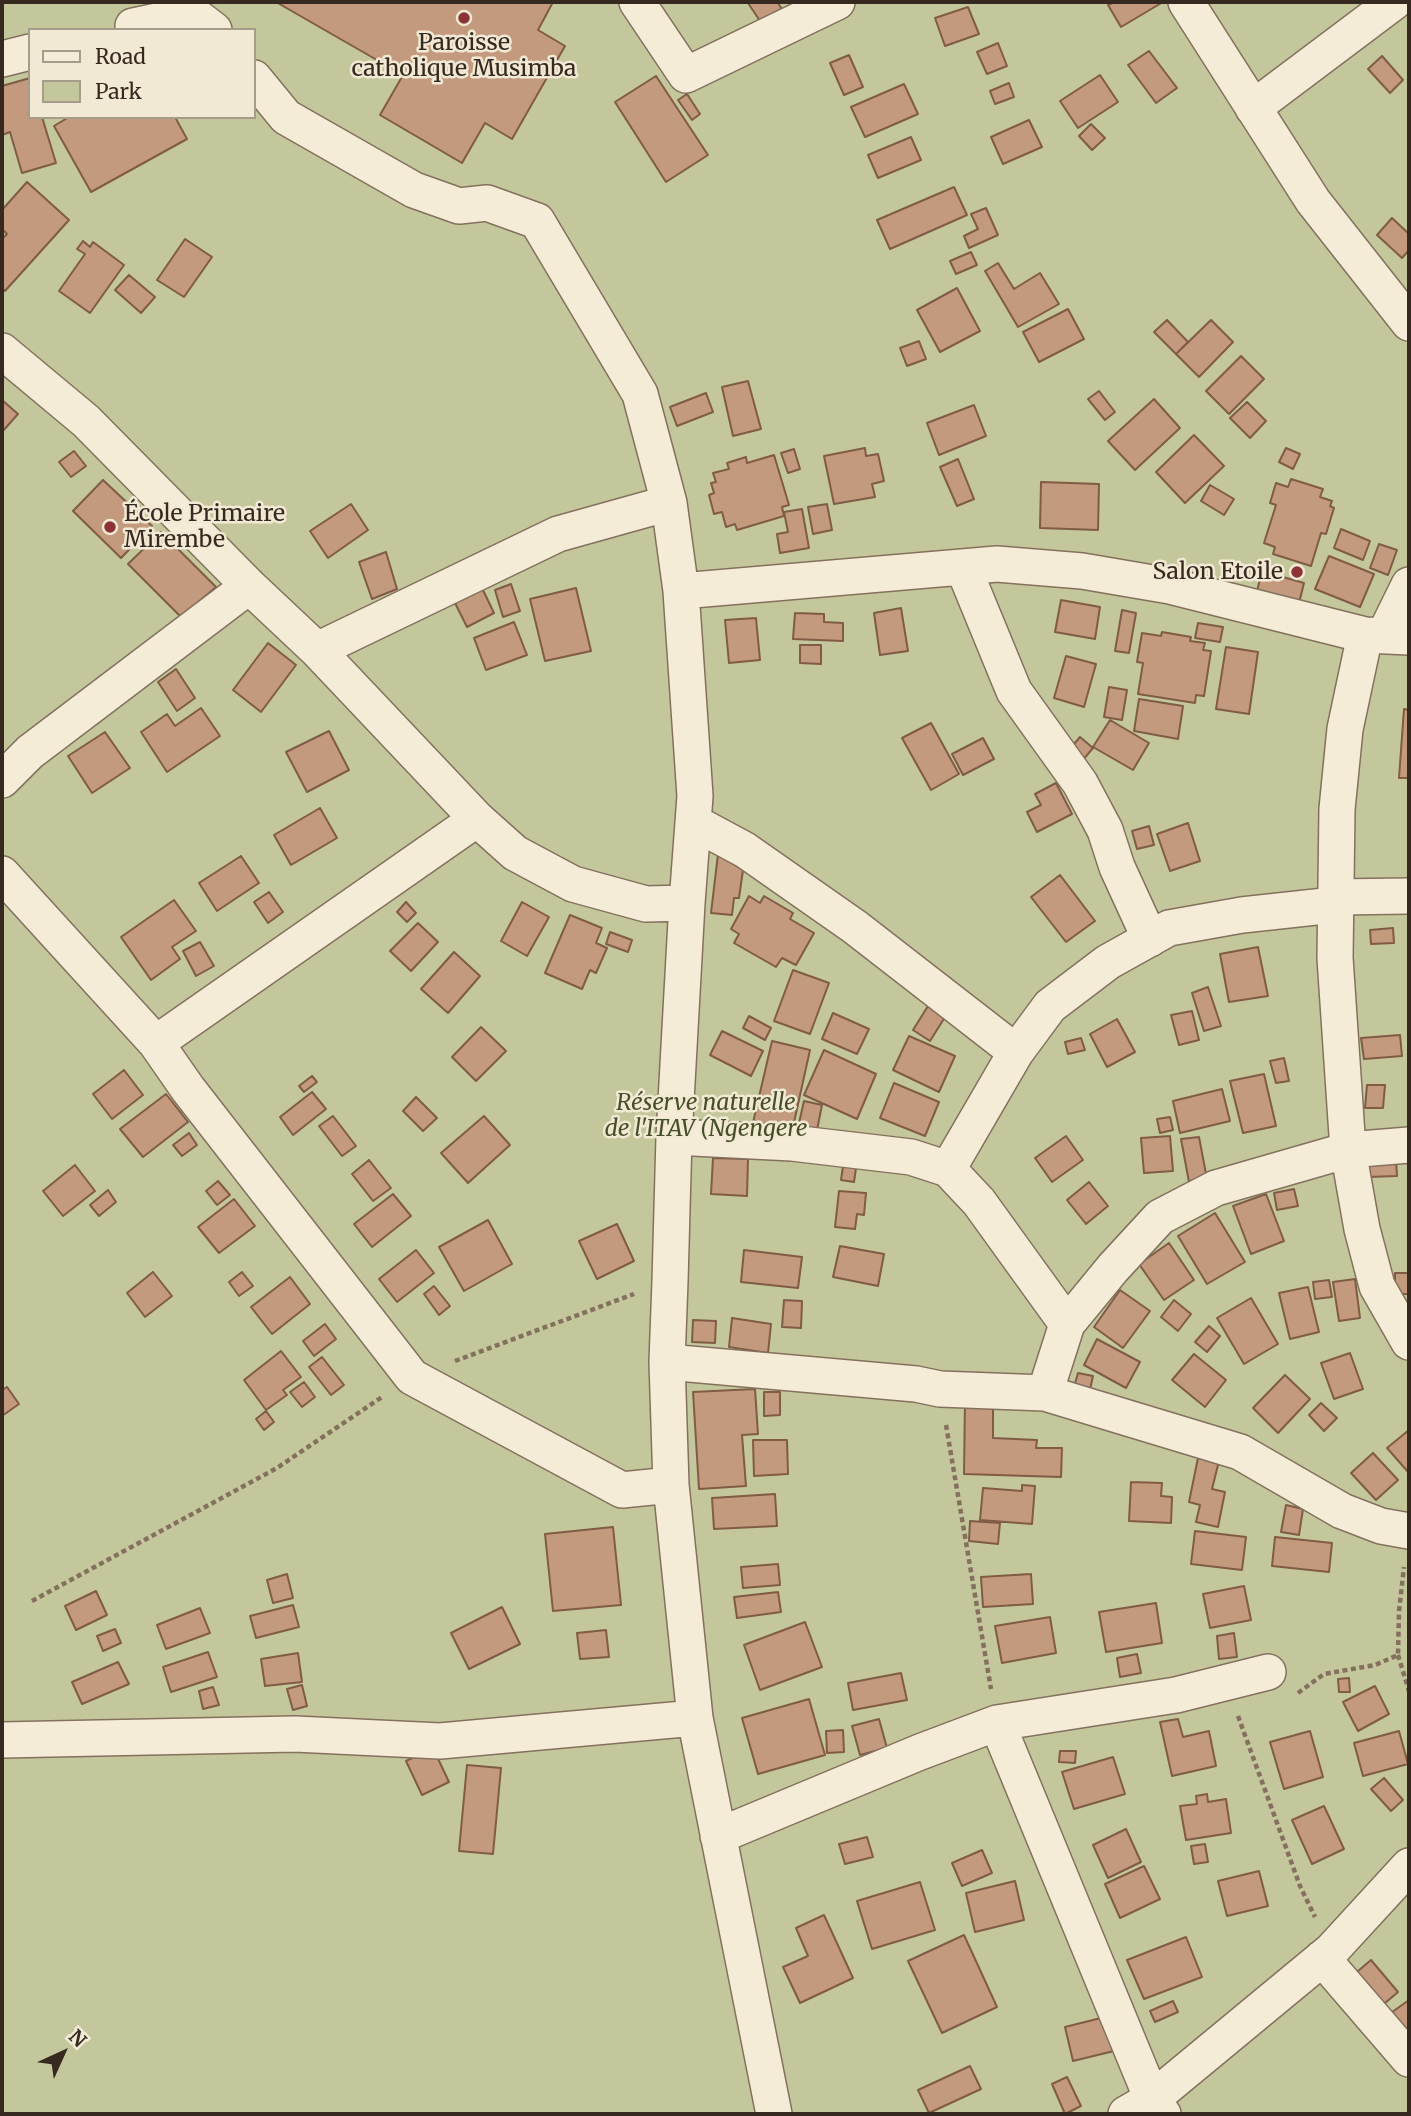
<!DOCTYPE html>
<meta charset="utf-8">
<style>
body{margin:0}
#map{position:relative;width:1411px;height:2116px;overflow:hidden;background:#eadec6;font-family:Merriweather,serif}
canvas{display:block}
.frame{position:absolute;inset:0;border:4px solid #352920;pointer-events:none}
.legend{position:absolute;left:28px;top:28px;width:228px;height:91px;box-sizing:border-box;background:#f2e9d4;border:2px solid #a69c8c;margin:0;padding:9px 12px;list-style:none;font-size:21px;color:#352920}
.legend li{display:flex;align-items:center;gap:14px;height:35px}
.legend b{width:35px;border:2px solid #a69c8c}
.north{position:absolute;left:28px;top:2018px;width:70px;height:70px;-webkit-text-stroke:5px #f2e9d4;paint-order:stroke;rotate:45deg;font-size:19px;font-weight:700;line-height:28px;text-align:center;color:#352920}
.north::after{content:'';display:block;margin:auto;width:24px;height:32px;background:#352920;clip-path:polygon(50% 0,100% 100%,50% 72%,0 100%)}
</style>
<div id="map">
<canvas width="1411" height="2116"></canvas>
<div class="frame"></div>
<ul class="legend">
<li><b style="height:9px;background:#f5ecd8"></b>Road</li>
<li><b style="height:19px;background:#c3c79b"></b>Park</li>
</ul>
<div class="north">N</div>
</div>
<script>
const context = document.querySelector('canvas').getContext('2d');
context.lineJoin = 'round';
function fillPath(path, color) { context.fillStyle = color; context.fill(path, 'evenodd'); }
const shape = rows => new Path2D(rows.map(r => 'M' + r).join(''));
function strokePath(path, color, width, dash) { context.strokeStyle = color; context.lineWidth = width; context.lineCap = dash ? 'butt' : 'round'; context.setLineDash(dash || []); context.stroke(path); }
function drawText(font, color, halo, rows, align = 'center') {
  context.font = font + ' Merriweather,serif'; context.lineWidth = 5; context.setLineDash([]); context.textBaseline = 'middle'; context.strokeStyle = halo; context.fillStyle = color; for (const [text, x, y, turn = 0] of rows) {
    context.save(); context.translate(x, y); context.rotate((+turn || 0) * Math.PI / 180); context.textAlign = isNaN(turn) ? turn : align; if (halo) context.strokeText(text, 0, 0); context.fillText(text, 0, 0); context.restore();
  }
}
fillPath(shape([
 [2,2,1409,2,1409,2114,2,2114],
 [30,30,254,30,254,117,30,117]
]), '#c3c79b');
const building = shape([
 [276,2,553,2,538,30,565,46,512,139,485,123,462,163,380,115,403,75,276,2],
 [777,2,785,13,764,27,748,3,777,2],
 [1114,2,1163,2,1121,27,1108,5,1114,2],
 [968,7,979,34,945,46,935,18,968,7],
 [998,43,1007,66,987,74,977,52,998,43],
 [1149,51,1177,88,1156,103,1128,65,1149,51],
 [849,55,863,87,844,95,830,63,849,55],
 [1382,56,1403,80,1390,93,1368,69,1382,56],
 [1100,75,1118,102,1078,128,1060,101,1100,75],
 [656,76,708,155,666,182,615,102,656,76],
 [30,78,30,117,42,117,56,163,22,173,10,132,2,135,2,86,30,78],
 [1009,83,1014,97,995,104,990,91,1009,83],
 [904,84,918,114,865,137,851,107,904,84],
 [687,94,700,114,692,120,678,100,687,94],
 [69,117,175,117,187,139,91,192,54,126,69,117],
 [1029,120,1042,147,1003,164,991,137,1029,120],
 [1091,124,1105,138,1092,150,1079,136,1091,124],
 [911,137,921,160,878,178,868,155,911,137],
 [27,182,69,220,5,291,2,288,2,239,7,234,2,229,2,210,27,182],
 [954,187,967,215,890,249,877,220,954,187],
 [986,208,998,235,969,248,964,236,978,229,971,214,986,208],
 [1392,218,1409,234,1409,250,1402,258,1377,235,1392,218],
 [185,239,212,257,184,297,157,280,185,239],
 [83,241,90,247,93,242,124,265,90,313,59,291,85,254,77,249,83,241],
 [971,252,977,265,956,274,950,261,971,252],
 [998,263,1014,289,1040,273,1059,304,1018,327,985,271,998,263],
 [129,275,155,297,141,313,115,290,129,275],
 [957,288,980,331,940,352,917,310,957,288],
 [1068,309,1084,339,1039,362,1023,332,1068,309],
 [1167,320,1188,342,1176,354,1154,332,1167,320],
 [1211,320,1233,342,1199,377,1176,354,1211,320],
 [919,341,926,359,907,366,900,348,919,341],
 [1241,356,1264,379,1229,414,1206,391,1241,356],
 [748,381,761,429,733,436,722,387,748,381],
 [1099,391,1115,412,1105,420,1088,399,1099,391],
 [706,393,713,412,677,426,670,407,706,393],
 [1154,399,1180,428,1135,470,1108,441,1154,399],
 [2,400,18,414,2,432,2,400],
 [1247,402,1266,421,1250,438,1230,418,1247,402],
 [974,405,986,436,939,455,927,423,974,405],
 [1194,435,1224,466,1185,503,1156,472,1194,435],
 [865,448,866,456,878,454,884,481,872,484,875,497,834,504,824,456,865,448],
 [1286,448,1300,454,1293,469,1279,462,1286,448],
 [794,449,800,469,788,473,781,453,794,449],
 [74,451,86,466,71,477,59,462,74,451],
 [774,455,789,505,782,507,784,516,737,530,735,524,726,527,722,512,714,514,709,495,714,493,711,483,716,482,713,473,729,469,727,463,746,457,747,463,774,455],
 [958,459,974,499,957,506,940,467,958,459],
 [1291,479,1323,489,1320,497,1332,501,1330,506,1334,508,1326,534,1321,533,1311,566,1273,554,1275,547,1264,543,1276,505,1270,503,1276,483,1288,487,1291,479],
 [103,480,152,526,121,558,73,511,103,480],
 [1041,482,1099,484,1098,530,1040,528,1041,482],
 [1210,485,1234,499,1224,515,1201,501,1210,485],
 [351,504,368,530,328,558,310,531,351,504],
 [827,504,832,530,813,534,808,507,827,504],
 [802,509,809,548,780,553,777,534,788,532,784,512,802,509],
 [1341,529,1370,541,1363,560,1334,548,1341,529],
 [161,532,216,587,181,617,128,564,161,532],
 [1379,544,1397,550,1388,575,1370,568,1379,544],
 [386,552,397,589,372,599,359,562,386,552],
 [1329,556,1374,574,1360,607,1315,589,1329,556],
 [1262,571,1304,583,1299,603,1257,591,1262,571],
 [511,584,520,611,503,617,495,590,511,584],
 [482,588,494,613,467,627,454,601,482,588],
 [576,588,591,651,545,661,530,599,576,588],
 [1061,600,1100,607,1095,639,1055,632,1061,600],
 [901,608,908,651,880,655,874,613,901,608],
 [1122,610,1136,613,1129,653,1115,651,1122,610],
 [795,613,824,614,824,622,843,623,843,641,793,639,795,613],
 [756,618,760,660,729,663,725,620,756,618],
 [514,622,527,655,486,670,474,638,514,622],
 [1198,623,1223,627,1220,642,1195,638,1198,623],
 [1162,632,1191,637,1190,641,1205,643,1203,650,1211,651,1204,696,1196,695,1195,703,1138,694,1143,663,1137,662,1142,633,1161,636,1162,632],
 [268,643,296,665,261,712,233,690,268,643],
 [800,645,821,645,821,664,800,663,800,645],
 [1226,647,1258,652,1249,714,1216,709,1226,647],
 [1066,656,1096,664,1084,707,1054,698,1066,656],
 [176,669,195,698,177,711,158,682,176,669],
 [1109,687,1127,690,1122,720,1104,717,1109,687],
 [1139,699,1183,706,1178,739,1134,731,1139,699],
 [201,708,220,736,167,772,141,732,167,714,175,726,201,708],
 [1404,709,1409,710,1409,778,1399,778,1404,709],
 [1110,720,1149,743,1133,770,1093,747,1110,720],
 [931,723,959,774,931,790,902,738,931,723],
 [329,731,349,770,307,792,286,752,329,731],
 [105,732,130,768,92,793,68,756,105,732],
 [1080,737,1093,748,1082,761,1069,750,1080,737],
 [983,738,994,759,963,775,952,754,983,738],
 [1056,783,1072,814,1037,832,1027,812,1041,805,1035,794,1056,783],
 [320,808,337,838,291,865,274,835,320,808],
 [1188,823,1200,861,1170,871,1157,834,1188,823],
 [1149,826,1154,845,1137,849,1132,831,1149,826],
 [718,854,743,870,739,898,734,898,732,915,711,913,718,854],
 [241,856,259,883,217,911,199,883,241,856],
 [1060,875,1095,921,1066,942,1031,897,1060,875],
 [269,892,283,912,268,923,254,902,269,892],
 [749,896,760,903,764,896,793,913,790,919,814,933,796,965,782,958,776,967,734,943,739,934,731,929,749,896],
 [174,900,196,931,172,947,180,959,151,980,121,937,174,900],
 [406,902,416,913,407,922,397,912,406,902],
 [522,902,549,917,527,956,501,941,522,902],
 [570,915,602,928,596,943,607,948,596,973,590,970,582,989,545,973,570,915],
 [418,923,438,942,411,971,390,951,418,923],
 [1393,928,1394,943,1371,944,1370,930,1393,928],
 [610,932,632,940,628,952,606,944,610,932],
 [200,942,214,966,196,976,183,951,200,942],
 [1258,947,1268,996,1229,1002,1220,954,1258,947],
 [454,952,480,976,448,1013,421,989,454,952],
 [793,970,829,983,810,1034,774,1021,793,970],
 [1208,987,1221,1026,1204,1031,1192,993,1208,987],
 [928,1006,945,1017,930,1041,913,1030,928,1006],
 [1192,1011,1199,1040,1179,1045,1171,1015,1192,1011],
 [833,1013,869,1029,857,1054,822,1039,833,1013],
 [749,1016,771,1028,765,1040,743,1028,749,1016],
 [1117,1019,1135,1052,1107,1067,1090,1034,1117,1019],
 [481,1027,506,1051,476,1081,452,1057,481,1027],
 [722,1031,763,1051,751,1076,710,1055,722,1031],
 [1400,1035,1402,1056,1364,1059,1361,1038,1400,1035],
 [909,1036,955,1056,939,1092,893,1070,909,1036],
 [1081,1038,1085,1050,1068,1054,1065,1042,1081,1038],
 [772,1041,810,1050,791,1136,752,1127,772,1041],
 [824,1050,876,1074,857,1119,804,1095,824,1050],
 [1284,1058,1289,1081,1276,1083,1270,1061,1284,1058],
 [124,1070,143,1095,112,1119,93,1094,124,1070],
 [1264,1074,1276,1126,1243,1133,1230,1081,1264,1074],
 [312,1076,317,1082,304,1092,299,1086,312,1076],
 [894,1083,939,1102,925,1136,880,1118,894,1083],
 [1367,1085,1385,1085,1383,1108,1365,1108,1367,1085],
 [1222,1089,1230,1121,1180,1133,1173,1101,1222,1089],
 [312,1092,326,1109,293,1135,280,1117,312,1092],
 [166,1094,188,1122,143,1157,120,1129,166,1094],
 [416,1097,437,1118,423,1131,403,1111,416,1097],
 [804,1101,822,1105,815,1140,796,1136,804,1101],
 [333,1116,356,1146,342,1156,319,1126,333,1116],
 [484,1116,510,1145,468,1183,441,1153,484,1116],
 [1170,1117,1173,1130,1160,1133,1157,1119,1170,1117],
 [189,1133,197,1145,182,1156,173,1145,189,1133],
 [1066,1136,1083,1160,1052,1182,1035,1158,1066,1136],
 [1170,1136,1173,1171,1144,1173,1141,1138,1170,1136],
 [1199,1137,1207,1179,1189,1182,1181,1139,1199,1137],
 [713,1158,748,1159,747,1196,711,1194,713,1158],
 [1367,1159,1396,1159,1397,1176,1367,1177,1367,1159],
 [369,1160,391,1188,373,1201,352,1174,369,1160],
 [75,1165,95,1191,63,1216,43,1191,75,1165],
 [843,1166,856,1168,854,1182,841,1180,843,1166],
 [218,1181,230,1195,217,1205,206,1191,218,1181],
 [1089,1182,1108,1206,1086,1224,1067,1200,1089,1182],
 [1294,1189,1298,1206,1277,1210,1274,1193,1294,1189],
 [108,1190,116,1202,99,1216,90,1205,108,1190],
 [839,1191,866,1193,864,1215,857,1214,855,1229,835,1227,839,1191],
 [393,1194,411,1216,372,1247,354,1224,393,1194],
 [1266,1194,1284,1241,1251,1254,1233,1206,1266,1194],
 [234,1199,255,1226,219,1253,198,1227,234,1199],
 [1215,1213,1245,1262,1207,1284,1178,1236,1215,1213],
 [488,1220,512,1264,464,1291,439,1247,488,1220],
 [617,1224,634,1261,597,1279,579,1241,617,1224],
 [1169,1243,1194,1280,1164,1300,1139,1264,1169,1243],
 [840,1246,884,1254,878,1286,833,1277,840,1246],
 [416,1250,434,1273,397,1302,379,1279,416,1250],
 [744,1250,802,1257,798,1288,741,1282,744,1250],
 [153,1272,172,1296,145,1317,127,1293,153,1272],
 [242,1272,253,1286,239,1296,229,1282,242,1272],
 [1395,1273,1409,1273,1409,1294,1395,1294,1395,1273],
 [290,1277,310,1304,272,1334,251,1307,290,1277],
 [1355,1279,1360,1318,1339,1321,1333,1282,1355,1279],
 [1329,1280,1332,1297,1315,1299,1313,1282,1329,1280],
 [434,1286,450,1306,439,1315,424,1294,434,1286],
 [1308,1287,1319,1332,1290,1339,1279,1293,1308,1287],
 [1120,1290,1150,1311,1123,1348,1094,1327,1120,1290],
 [1251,1298,1278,1344,1244,1364,1217,1318,1251,1298],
 [784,1300,802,1301,801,1328,782,1327,784,1300],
 [1174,1300,1191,1314,1178,1331,1161,1317,1174,1300],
 [732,1318,771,1324,768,1353,729,1347,732,1318],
 [693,1320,716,1321,715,1343,692,1342,693,1320],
 [325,1324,336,1339,314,1356,303,1341,325,1324],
 [1209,1326,1220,1336,1207,1352,1195,1342,1209,1326],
 [1097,1339,1140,1362,1126,1388,1084,1365,1097,1339],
 [281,1351,301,1377,283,1390,287,1395,266,1410,244,1380,281,1351],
 [1350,1353,1363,1389,1334,1399,1321,1363,1350,1353],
 [1194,1354,1226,1380,1205,1407,1172,1380,1194,1354],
 [322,1357,344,1385,331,1395,309,1367,322,1357],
 [1078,1373,1093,1376,1089,1394,1073,1390,1078,1373],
 [1285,1375,1310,1399,1278,1433,1253,1408,1285,1375],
 [304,1382,315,1397,302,1407,290,1392,304,1382],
 [7,1387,19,1404,2,1416,2,1390,7,1387],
 [755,1389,758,1434,742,1435,746,1486,699,1489,693,1392,755,1389],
 [764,1392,780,1392,780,1415,764,1416,764,1392],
 [965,1400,993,1401,993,1438,1037,1440,1036,1448,1062,1448,1061,1477,964,1474,965,1400],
 [1321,1403,1337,1418,1324,1431,1309,1415,1321,1403],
 [266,1411,274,1422,264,1430,256,1419,266,1411],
 [1409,1430,1409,1473,1387,1448,1409,1430],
 [753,1440,787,1440,788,1474,754,1476,753,1440],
 [1199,1453,1220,1457,1212,1489,1225,1492,1218,1527,1196,1522,1200,1505,1189,1502,1199,1453],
 [1373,1453,1398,1480,1376,1500,1351,1473,1373,1453],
 [1131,1482,1162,1483,1161,1496,1172,1497,1171,1523,1129,1521,1131,1482],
 [1022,1485,1035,1486,1032,1524,980,1520,983,1488,1022,1491,1022,1485],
 [775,1494,777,1526,714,1529,712,1498,775,1494],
 [1286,1505,1303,1509,1299,1535,1281,1532,1286,1505],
 [970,1521,1000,1523,998,1544,969,1541,970,1521],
 [613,1527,621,1605,553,1611,545,1534,613,1527],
 [1195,1531,1246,1537,1242,1570,1191,1564,1195,1531],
 [1275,1537,1332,1543,1329,1572,1272,1566,1275,1537],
 [778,1564,780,1585,743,1588,741,1567,778,1564],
 [287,1574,293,1598,273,1603,267,1580,287,1574],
 [1031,1574,1033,1604,983,1607,981,1577,1031,1574],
 [1244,1586,1251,1620,1210,1628,1203,1594,1244,1586],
 [96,1591,107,1615,76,1630,65,1606,96,1591],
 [778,1592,781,1612,737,1618,734,1597,778,1592],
 [1156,1603,1162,1643,1106,1652,1099,1612,1156,1603],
 [293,1605,299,1627,256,1638,250,1616,293,1605],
 [502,1607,520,1644,469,1669,451,1633,502,1607],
 [200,1608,210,1633,166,1649,157,1625,200,1608],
 [1050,1617,1056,1653,1002,1663,995,1626,1050,1617],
 [805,1622,822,1667,760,1690,744,1645,805,1622],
 [115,1629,121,1643,103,1651,97,1636,115,1629],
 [606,1630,609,1657,580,1659,577,1633,606,1630],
 [1234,1633,1237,1657,1219,1659,1217,1636,1234,1633],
 [208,1652,217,1677,171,1692,163,1667,208,1652],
 [298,1653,302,1682,265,1686,261,1659,298,1653],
 [1137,1654,1141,1673,1120,1677,1117,1658,1137,1654],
 [118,1662,129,1684,82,1704,72,1682,118,1662],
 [901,1673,907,1700,853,1710,848,1683,901,1673],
 [1349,1678,1350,1692,1339,1692,1338,1679,1349,1678],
 [302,1685,307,1706,293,1710,287,1689,302,1685],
 [1375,1686,1389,1714,1358,1731,1343,1702,1375,1686],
 [213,1687,219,1705,203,1709,199,1691,213,1687],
 [809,1699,825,1755,758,1774,742,1718,809,1699],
 [879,1719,887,1748,860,1755,852,1726,879,1719],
 [1178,1719,1183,1737,1209,1731,1216,1766,1172,1776,1160,1722,1178,1719],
 [843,1730,844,1752,827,1753,826,1731,843,1730],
 [1310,1731,1323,1777,1284,1789,1270,1742,1310,1731],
 [1399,1731,1408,1764,1363,1776,1354,1743,1399,1731],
 [433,1748,449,1782,422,1795,406,1761,433,1748],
 [1060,1751,1076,1751,1075,1763,1059,1762,1060,1751],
 [1113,1757,1125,1794,1074,1809,1062,1772,1113,1757],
 [467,1765,501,1768,493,1854,459,1851,467,1765],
 [1384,1778,1403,1800,1391,1811,1371,1789,1384,1778],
 [1207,1794,1208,1802,1226,1799,1231,1833,1186,1840,1180,1806,1197,1804,1196,1796,1207,1794],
 [1324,1806,1344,1849,1312,1864,1292,1820,1324,1806],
 [1126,1829,1141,1862,1108,1878,1093,1845,1126,1829],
 [867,1837,873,1857,845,1864,839,1844,867,1837],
 [1205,1844,1208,1862,1194,1864,1191,1846,1205,1844],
 [982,1850,992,1873,962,1886,952,1863,982,1850],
 [1144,1866,1160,1899,1120,1918,1105,1884,1144,1866],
 [1259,1871,1268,1906,1227,1916,1218,1881,1259,1871],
 [1015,1881,1024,1920,975,1932,966,1893,1015,1881],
 [920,1882,935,1930,872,1949,857,1901,920,1882],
 [824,1915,853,1978,800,2003,783,1967,808,1956,796,1928,824,1915],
 [964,1935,997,2007,942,2033,908,1961,964,1935],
 [1186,1937,1202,1977,1144,1999,1127,1960,1186,1937],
 [1371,1960,1398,1992,1378,2009,1351,1977,1371,1960],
 [1409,2000,1409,2045,1388,2015,1409,2000],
 [1173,2001,1178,2012,1155,2022,1150,2011,1173,2001],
 [1105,2017,1114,2051,1073,2061,1065,2027,1105,2017],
 [970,2066,981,2089,929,2113,918,2090,970,2066],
 [1067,2077,1081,2106,1065,2114,1052,2084,1067,2077]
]);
fillPath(building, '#c49a7f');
strokePath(building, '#805b45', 2);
const street = shape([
 [637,2,686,75,837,2],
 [1186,2,1313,201,1409,323],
 [133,26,185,15,197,17,214,30],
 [2,59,30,52],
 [254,78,286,117,414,190,459,206,487,203,537,221,640,394,669,503,681,591,695,796,687,903],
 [1253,108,1394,2],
 [2,351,86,421,249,586,317,650,477,819,515,853,573,884,646,904,687,903,674,1137,670,1281,667,1362,671,1485,695,1718,774,2114],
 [963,567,1014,691,1080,783,1105,830,1117,867,1150,939],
 [681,591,997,564,1082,571,1170,586,1365,635,1409,637],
 [1365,635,1345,729,1337,809,1335,958,1348,1150,1362,1229,1377,1286,1409,1342],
 [1384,636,1409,585],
 [317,650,558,534,669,503],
 [2,780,30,752,249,586],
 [693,822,745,850,855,927,1016,1052],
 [2,874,156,1043,188,1089,412,1377,622,1490,671,1485],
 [1334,897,1409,896],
 [156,1043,477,819],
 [674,1137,792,1143,911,1157,948,1169,979,1202,1067,1324],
 [948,1169,1016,1052,1050,1006,1108,962,1169,928,1242,915,1334,905],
 [667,1362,916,1384,940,1389,1045,1393,1240,1452,1342,1511,1381,1526,1409,1531],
 [1045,1393,1067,1324,1113,1268,1160,1217,1216,1188,1348,1150,1409,1145],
 [997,1723,1152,2099,1163,2114],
 [2,1740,295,1734,440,1741,695,1718],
 [718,1836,920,1752,997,1723,1176,1695,1268,1672],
 [1322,1958,1409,2059],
 [1126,2114,1152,2099,1331,1951,1409,1866]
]);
strokePath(street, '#83715d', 38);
strokePath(shape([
 [455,1361,634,1294],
 [946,1425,991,1689],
 [32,1601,277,1468,382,1397],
 [1398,1655,1409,1691],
 [1298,1693,1324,1674,1375,1665,1398,1655,1399,1611,1404,1567],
 [1238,1716,1300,1886,1315,1917]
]), '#83715d', 4.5, [5, 3.5]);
strokePath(street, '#f5ecd8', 35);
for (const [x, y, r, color] of [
 [464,18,7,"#8c3336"],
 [110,527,7,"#8c3336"],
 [1297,572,7,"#8c3336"]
]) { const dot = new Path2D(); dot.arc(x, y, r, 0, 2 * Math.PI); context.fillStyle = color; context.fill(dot); strokePath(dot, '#f2e9d4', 2.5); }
drawText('23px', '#352920', '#f2e9d4', [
 ["Paroisse",464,43],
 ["catholique Musimba",464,69],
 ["École Primaire",124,514,"left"],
 ["Mirembe",124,540,"left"],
 ["Salon Etoile",1283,572,"right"]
]);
drawText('italic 23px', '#464f28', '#f2e9d4', [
 ["Réserve naturelle",706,1103],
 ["de l'ITAV (Ngengere",706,1129]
]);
</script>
